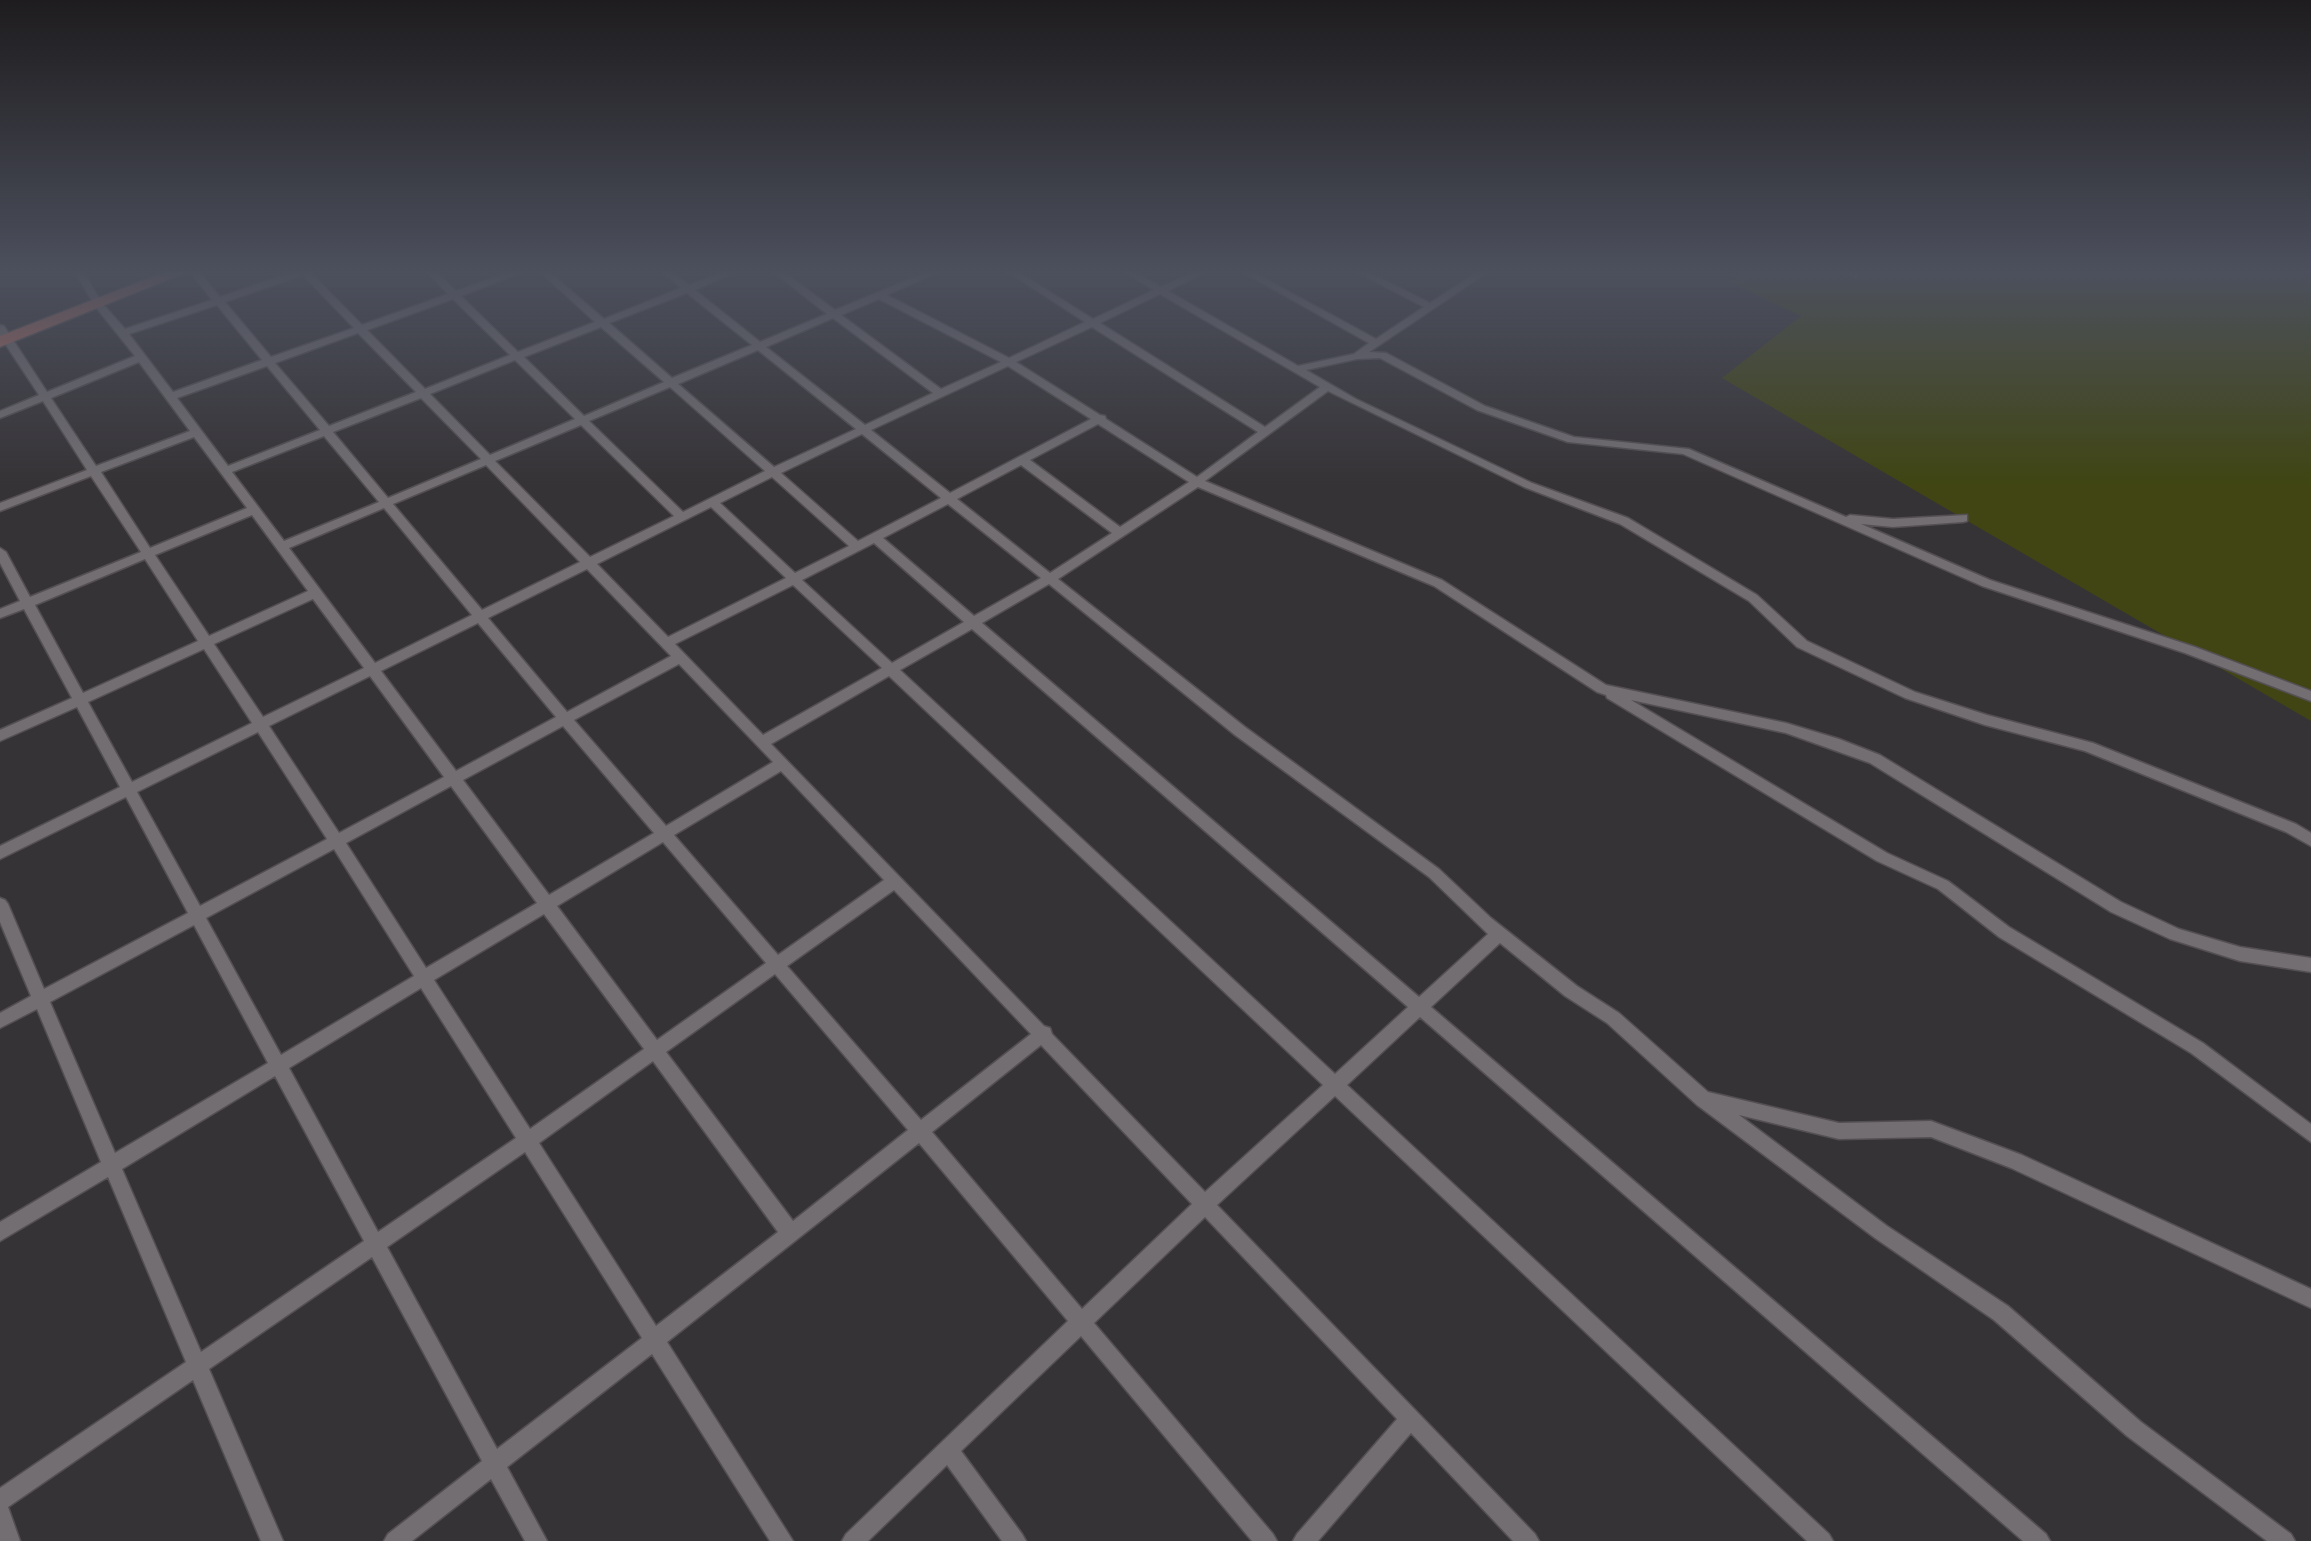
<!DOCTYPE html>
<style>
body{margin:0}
canvas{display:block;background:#363336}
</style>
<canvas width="2311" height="1541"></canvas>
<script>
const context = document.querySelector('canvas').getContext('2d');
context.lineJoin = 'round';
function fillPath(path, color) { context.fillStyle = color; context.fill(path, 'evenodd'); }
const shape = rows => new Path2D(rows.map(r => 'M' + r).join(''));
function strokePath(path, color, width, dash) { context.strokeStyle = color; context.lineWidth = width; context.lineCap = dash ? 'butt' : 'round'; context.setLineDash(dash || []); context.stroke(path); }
fillPath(shape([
 [1745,270,2311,270,2311,721,1722,378,1801,316,1728,281]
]), '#404513');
const minor = shape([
 [74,270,82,270,102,303,125,329,212,300,189,270,198,270,220,297,299,270,314,270,311,273,362,325,448,294,425,270,434,270,456,291,516,270,528,270,461,296,518,352,595,322,538,270,547,270,604,319,681,288,660,270,669,270,689,285,728,270,740,270,695,290,760,342,827,314,771,270,781,270,835,310,932,270,943,270,887,295,1009,358,1085,322,1005,270,1015,270,1093,319,1154,290,1121,270,1131,270,1161,287,1198,270,1209,270,1168,291,1298,366,1354,354,1369,343,1239,270,1249,270,1376,339,1424,307,1353,270,1364,270,1430,303,1481,270,1491,270,1369,352,1386,353,1485,406,1574,437,1689,449,1846,517,1850,515,1893,519,1967,515,1967,521,1963,522,1893,527,1861,524,1990,580,2195,647,2311,691,2311,701,2185,653,1982,586,1683,454,1568,442,1477,410,1380,358,1357,359,1306,370,1356,399,1532,483,1628,518,1757,595,1807,641,1915,692,1987,715,2093,743,2296,824,2311,833,2311,846,2286,832,2085,751,1985,725,1905,698,1797,647,1749,601,1620,524,1524,487,1328,391,1205,481,1442,580,1606,685,1786,723,1839,739,1880,755,2121,902,2179,929,2240,947,2311,958,2311,972,2240,961,2170,939,2111,912,1870,763,1786,733,1631,700,1887,853,1948,881,2009,927,2203,1043,2311,1124,2311,1142,2191,1053,1999,937,1938,889,1877,861,1607,698,1606,695,1597,692,1434,586,1198,487,1058,579,1245,727,1439,869,1491,918,1577,986,1619,1013,1708,1092,1839,1123,1931,1121,2022,1155,2311,1289,2311,1308,2011,1168,1931,1137,1839,1139,1739,1115,1887,1226,2008,1306,2141,1422,2291,1534,2295,1541,2267,1541,2127,1436,1994,1320,1875,1238,1697,1105,1607,1023,1565,996,1500,943,1431,1007,2046,1534,2050,1541,2023,1541,1420,1017,1347,1085,1829,1534,1833,1541,1807,1541,1335,1096,1217,1205,1535,1534,1539,1541,1513,1541,1411,1433,1318,1541,1293,1541,1297,1534,1397,1419,1205,1217,1094,1323,1273,1534,1277,1541,1252,1541,1081,1336,961,1451,1022,1534,1026,1541,1002,1541,947,1465,868,1541,842,1541,846,1534,1068,1321,919,1143,667,1342,793,1541,770,1541,652,1354,507,1467,547,1541,525,1541,491,1479,412,1541,384,1541,388,1534,482,1461,372,1257,209,1369,283,1541,261,1541,193,1380,8,1507,20,1541,0,1541,0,1488,186,1362,108,1177,0,1241,0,1222,101,1162,37,1009,0,1028,0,1013,31,996,0,922,0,898,5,900,8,904,44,989,188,913,126,797,0,859,0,846,120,787,77,707,0,741,0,730,72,698,24,609,0,618,0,609,20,601,0,563,0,548,6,552,30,597,141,552,91,476,0,511,0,503,87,470,43,401,0,418,0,411,39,395,0,336,0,325,4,326,47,392,135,356,95,306,74,270],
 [303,275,354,328,271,357,225,302,303,275],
 [687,293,752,345,672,378,609,323,687,293],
 [1160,294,1320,387,1265,427,1100,323,1160,294],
 [453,299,510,355,425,389,367,330,453,299],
 [879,299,1001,362,941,389,841,315,879,299],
 [217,305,262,360,173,392,129,334,217,305],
 [833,318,933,393,865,425,766,347,833,318],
 [601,327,664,382,584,416,524,357,601,327],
 [1092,327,1258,432,1197,477,1106,419,1105,416,1100,415,1016,362,1092,327],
 [358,333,416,392,329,426,275,363,358,333],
 [758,350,856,429,774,467,678,384,758,350],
 [515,360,575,419,490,455,430,394,515,360],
 [139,362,190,431,96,466,51,398,139,362],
 [267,366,320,430,228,466,177,398,267,366],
 [1008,366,1091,419,950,493,871,430,1008,366],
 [670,387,765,471,683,512,589,421,670,387],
 [421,398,481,459,388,498,333,432,421,398],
 [1098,424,1189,482,1120,527,1030,460,1098,424],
 [581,425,674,516,590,557,495,461,581,425],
 [862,434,941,498,858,541,781,473,862,434],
 [324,436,379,502,284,541,232,472,324,436],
 [194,437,247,508,150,548,101,472,194,437],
 [486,465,580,562,482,610,393,504,486,465],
 [1021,465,1112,533,1050,573,957,499,1021,465],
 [772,477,849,546,795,573,720,503,772,477],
 [948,504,1041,578,974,616,883,538,948,504],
 [711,507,786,578,668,637,597,564,711,507],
 [384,508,472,615,375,663,289,548,384,508],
 [252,515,308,591,209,636,155,555,252,515],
 [874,543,964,622,892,663,802,580,874,543],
 [145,559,198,641,83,693,35,605,145,559],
 [587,569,671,656,567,712,488,618,587,569],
 [1049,584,1235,735,1429,877,1488,934,1419,997,982,623,1049,584],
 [793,585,882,668,763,735,675,644,793,585],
 [313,599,364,668,263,717,214,644,313,599],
 [478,623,556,717,456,771,381,671,478,623],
 [972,629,1408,1007,1335,1074,900,670,972,629],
 [204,649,252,723,132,782,88,702,204,649],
 [679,664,773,762,666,826,574,720,679,664],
 [370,676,444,777,339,833,269,726,370,676],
 [889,676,1323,1085,1205,1192,1052,1034,1050,1028,1044,1026,771,744,889,676],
 [563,726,654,833,549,895,463,780,563,726],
 [258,732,327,839,200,906,137,792,258,732],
 [781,771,884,880,778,955,674,835,781,771],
 [451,786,537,903,426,968,346,843,451,786],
 [663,842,766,963,657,1040,557,906,663,842],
 [334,849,414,976,281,1055,206,918,334,849],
 [894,890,1031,1034,921,1120,787,966,894,890],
 [544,914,644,1049,530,1129,434,980,544,914],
 [194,925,268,1063,115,1153,50,1002,194,925],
 [775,974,908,1130,793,1221,666,1052,775,974],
 [421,988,516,1138,378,1232,289,1068,421,988],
 [1041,1045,1192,1204,1082,1309,932,1132,1041,1045],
 [653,1061,778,1232,656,1326,539,1143,653,1061],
 [275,1076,364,1241,201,1352,122,1169,275,1076],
 [525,1152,642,1338,497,1449,387,1247,525,1152],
 [1838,270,1850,270,1860,275,1855,278,1838,270]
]);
const primary = shape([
 [170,270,192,270,0,347,0,336,170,270]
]);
strokePath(minor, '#534f52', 3);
strokePath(primary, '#534f52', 3);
fillPath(minor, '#726e72');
fillPath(primary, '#af6c62');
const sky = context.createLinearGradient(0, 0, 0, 485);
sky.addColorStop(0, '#1e1c1e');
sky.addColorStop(0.56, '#4c505d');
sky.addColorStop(1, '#4c505d00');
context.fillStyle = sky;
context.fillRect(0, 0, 2311, 485);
</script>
